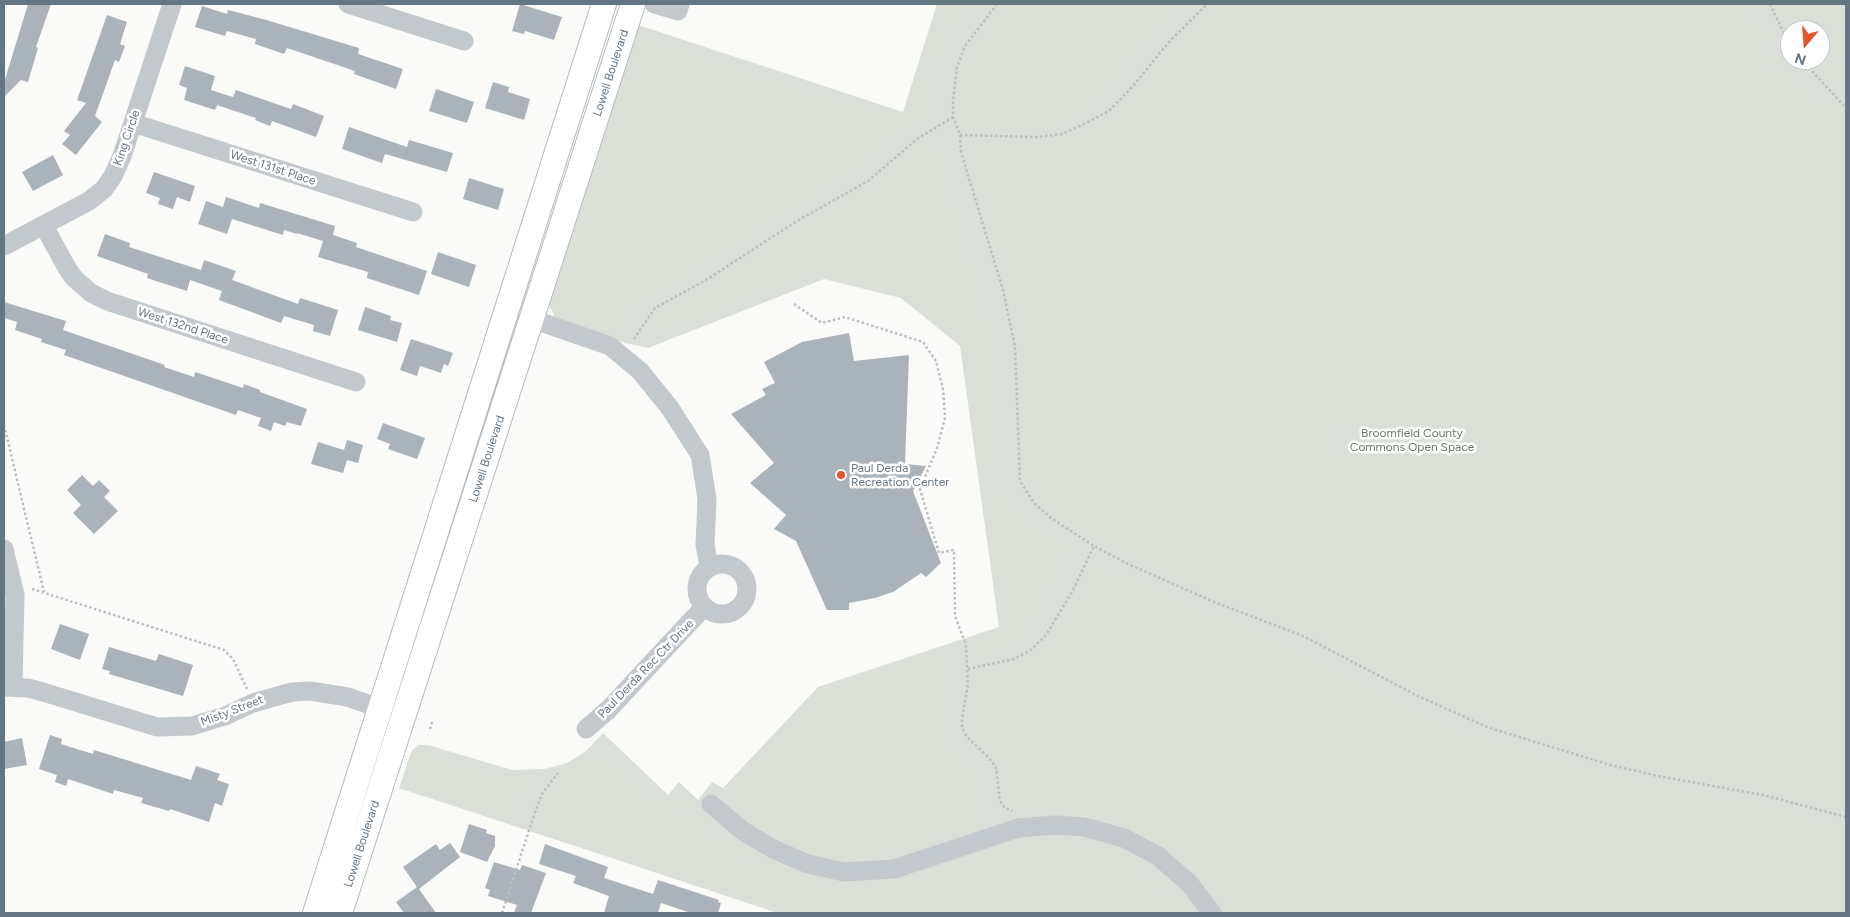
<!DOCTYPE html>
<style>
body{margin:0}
#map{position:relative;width:1850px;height:917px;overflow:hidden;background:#fafaf8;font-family:Figtree,sans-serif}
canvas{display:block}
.frame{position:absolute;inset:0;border:5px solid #657683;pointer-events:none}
.north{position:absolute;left:1780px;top:20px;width:50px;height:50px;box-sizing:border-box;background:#fff;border:1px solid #c1c8cd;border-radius:50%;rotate:198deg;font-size:14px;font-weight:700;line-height:20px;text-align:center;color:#657683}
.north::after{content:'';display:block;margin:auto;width:18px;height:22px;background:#e4572e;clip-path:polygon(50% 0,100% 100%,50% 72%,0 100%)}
</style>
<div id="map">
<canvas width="1850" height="917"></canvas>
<div class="frame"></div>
<div class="north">N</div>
</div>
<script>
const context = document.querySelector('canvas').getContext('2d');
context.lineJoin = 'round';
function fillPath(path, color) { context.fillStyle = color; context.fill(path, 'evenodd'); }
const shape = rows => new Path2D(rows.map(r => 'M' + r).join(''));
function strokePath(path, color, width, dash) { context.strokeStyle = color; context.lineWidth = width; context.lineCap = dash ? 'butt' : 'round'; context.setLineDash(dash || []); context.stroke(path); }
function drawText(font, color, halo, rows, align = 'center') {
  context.font = font + ' Figtree,sans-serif'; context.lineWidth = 5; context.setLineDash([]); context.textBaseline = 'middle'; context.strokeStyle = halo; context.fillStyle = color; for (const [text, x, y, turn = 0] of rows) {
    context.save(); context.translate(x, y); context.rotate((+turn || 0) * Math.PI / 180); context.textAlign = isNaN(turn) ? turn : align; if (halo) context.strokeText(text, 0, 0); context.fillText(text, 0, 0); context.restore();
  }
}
fillPath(shape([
 [937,4,1846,4,1846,913,778,913,399,788,412,750,419,745,428,745,512,770,544,769,567,763,585,752,603,733,668,795,679,782,698,800,712,782,723,788,818,687,999,627,960,346,901,298,824,279,648,348,625,343,555,317,548,303,638,25,903,112],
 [1790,30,1820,30,1820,60,1790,60]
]), '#dadfd7');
fillPath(shape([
 [28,4,51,4,36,47,38,48,28,82,21,80,4,97,4,83],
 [520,4,562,17,554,40,525,31,524,34,512,31],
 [202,6,227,14,228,10,263,19,359,48,358,54,403,69,396,89,354,74,355,71,287,48,284,54,255,44,256,39,227,31,225,36,195,27],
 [107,15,127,22,120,44,125,46,119,62,115,60,95,116,102,122,76,155,62,144,70,135,64,131,86,103,77,100],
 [185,66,215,76,211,90,233,97,236,90,291,109,293,104,324,116,316,137,272,121,270,126,255,120,256,118,217,105,215,110,184,100,187,88,179,85],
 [493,82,509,87,508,92,530,99,524,120,485,108],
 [436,89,474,102,467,123,429,111],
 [349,127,407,147,409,140,453,153,447,172,385,154,382,163,342,149],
 [53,155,63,175,33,191,22,172],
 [154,172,195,186,190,202,177,197,173,209,158,204,160,198,146,193],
 [469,178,504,189,498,210,463,199],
 [226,197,259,208,260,203,335,226,333,235,357,243,356,247,427,271,419,295,367,278,368,272,318,257,323,241,297,233,297,234,284,230,283,235,232,219,227,234,198,224,206,201,223,207],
 [105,234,130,243,129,247,201,270,204,260,236,271,232,280,298,304,300,298,338,310,330,336,313,331,314,325,284,316,281,323,219,300,222,291,190,280,187,291,147,278,148,274,97,256],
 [438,252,476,265,469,287,431,274],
 [4,302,66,321,63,330,165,365,164,367,194,377,195,372,243,388,244,384,260,390,260,392,307,409,301,426,287,422,285,426,274,422,271,431,258,426,261,418,238,410,236,415,64,355,66,350,41,342,42,339,15,330,17,322,4,318],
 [365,307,391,316,390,320,402,323,397,342,358,330],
 [849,333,854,361,909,355,905,464,926,466,913,491,941,563,926,577,921,573,893,592,875,598,849,603,849,610,827,610,796,541,774,529,786,515,750,483,774,463,731,414,766,395,762,389,775,383,764,362,802,342],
 [411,339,453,353,448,366,444,364,441,373,420,366,417,376,400,370],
 [383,423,425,438,417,459,388,449,390,444,377,439],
 [347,440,363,445,358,463,347,460,343,473,311,464,318,442,344,450],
 [82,475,93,486,99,480,110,491,104,497,118,511,94,534,73,513,81,505,67,490],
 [60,624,89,634,80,660,51,649],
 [109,647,156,661,159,654,193,665,183,696,109,674,110,671,102,669],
 [50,735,62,739,61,744,93,754,94,750,191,780,196,766,220,774,217,780,229,784,222,806,215,803,209,822,170,809,169,811,141,803,143,798,114,790,113,794,68,779,66,786,55,782,57,775,39,769],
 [22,738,27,765,4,769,4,742],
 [469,824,487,830,486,833,495,836,495,846,487,862,460,852],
 [450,843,460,857,419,889,436,913,404,913,396,902,417,887,403,867,436,844,440,850],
 [545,844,608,867,604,878,653,894,658,880,719,900,718,902,721,903,718,913,691,913,661,903,658,913,604,913,609,896,573,883,576,876,539,864],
 [494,862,520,870,522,865,546,873,531,913,514,913,517,905,488,896,490,890,485,888]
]), '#aab3b9');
const major = shape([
 [315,913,604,4],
 [340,913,633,4]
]);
strokePath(major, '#b5babe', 26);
strokePath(shape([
 [997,4,965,46,957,67,953,101,953,117,960,135,961,152,1003,290,1015,347,1020,481,1034,503,1051,518,1094,546],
 [1770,4,1790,46],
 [1802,60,1846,108],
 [960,135,1037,137,1062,134,1086,123,1109,111,1133,86,1168,43,1207,4],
 [794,304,822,323,845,317,923,342,936,361,943,389,945,418,937,448,920,489,939,553,954,550,955,616,966,645,968,684,962,719,962,728,967,737,989,758,996,768,1000,801,1005,808,1012,811],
 [634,339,655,308,706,280,797,221,868,181,917,139,953,117],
 [4,425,44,592],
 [32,589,224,650,233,659,247,689],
 [968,669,1014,659,1031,650,1046,635,1072,592,1094,546,1128,564,1214,602,1301,635,1418,696,1487,727,1610,765,1658,776,1763,795,1846,817],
 [430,729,432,722],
 [502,913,533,818,542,794,558,773]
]), '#bbbfc2', 2.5, [2.5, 2.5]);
strokePath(shape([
 [348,4,464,41],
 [654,4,678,11,680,4],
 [133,123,413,212],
 [44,226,67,268,74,278,91,293,107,301,356,382],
 [4,246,89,201,104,189,113,176,122,156,172,4],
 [532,319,610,346,640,371,670,408,700,455,707,499,705,545,709,566],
 [4,549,15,595,13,686],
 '697 589a25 25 0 1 1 50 0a25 25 0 1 1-50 0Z',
 [4,687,28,688,43,692,157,727,192,726,225,716,253,703,292,692,310,691,348,697,392,713],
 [586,729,609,709,704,607],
 [711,804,743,831,773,849,808,864,844,872,894,869,1018,828,1056,825,1084,827,1124,838,1158,856,1189,883,1212,913]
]), '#c3c8cc', 19);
strokePath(major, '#fff', 24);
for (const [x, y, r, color] of [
 [841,475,5,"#e4572e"]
]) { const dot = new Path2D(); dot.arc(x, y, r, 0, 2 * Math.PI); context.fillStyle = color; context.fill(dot); strokePath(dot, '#fff', 2); }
drawText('12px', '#657683', '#fff', [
 ["Lowell Boulevard",611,73,-72],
 ["King Circle",127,138,-71],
 ["West 131st Place",273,168,18],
 ["West 132nd Place",183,326,18],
 ["Lowell Boulevard",487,459,-72],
 ["Paul Derda Rec Ctr Drive",646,669,-46],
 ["Misty Street",232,711,-21],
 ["Lowell Boulevard",362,844,-72]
]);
drawText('12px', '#687a64', '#fff', [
 ["Broomfield County",1412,433],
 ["Commons Open Space",1412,447]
]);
drawText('12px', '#657683', '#fff', [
 ["Paul Derda",851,468],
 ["Recreation Center",851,482]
], 'left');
</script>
